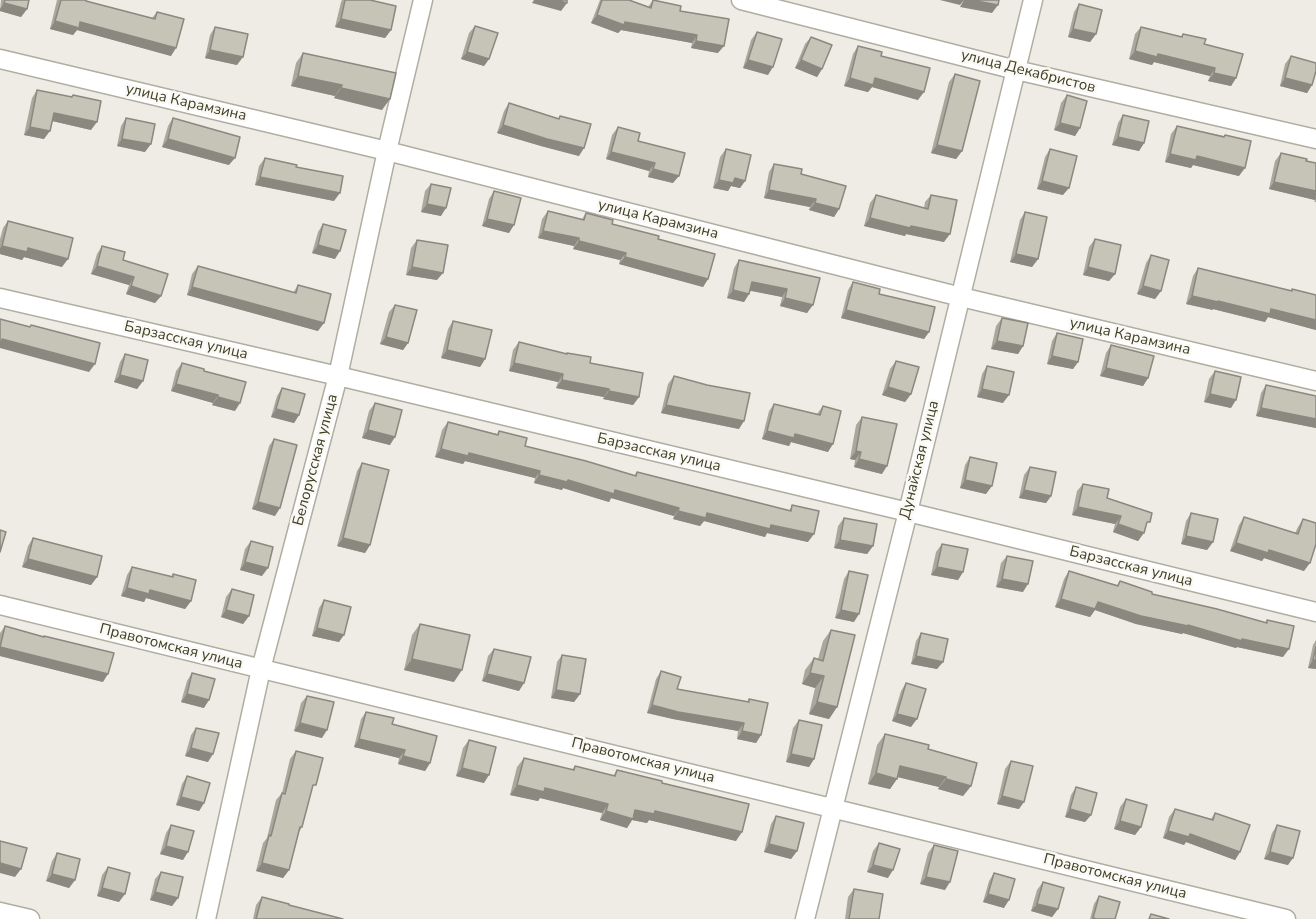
<!DOCTYPE html>
<meta charset="utf-8">
<style>
body{margin:0}
canvas{display:block;background:#eeece5}
</style>
<canvas width="1316" height="919"></canvas>
<script>
const context = document.querySelector('canvas').getContext('2d');
context.lineJoin = 'round';
const shape = rows => new Path2D(rows.map(r => 'M' + r).join(''));
function strokePath(path, color, width, dash) { context.strokeStyle = color; context.lineWidth = width; context.lineCap = dash ? 'butt' : 'round'; context.setLineDash(dash || []); context.stroke(path); }
function fillPath(path, color) { context.fillStyle = color; context.fill(path, 'evenodd'); }
function drawText(font, color, halo, rows, align = 'center') {
  context.font = font + ' "Nunito Sans",sans-serif'; context.lineWidth = 5; context.setLineDash([]); context.textBaseline = 'middle'; context.strokeStyle = halo; context.fillStyle = color; for (const [text, x, y, turn = 0] of rows) {
    context.save(); context.translate(x, y); context.rotate((+turn || 0) * Math.PI / 180); context.textAlign = isNaN(turn) ? turn : align; if (halo) context.strokeText(text, 0, 0); context.fillText(text, 0, 0); context.restore();
  }
}
const minor = shape([
 [741,0,1016,70,1316,139],
 [0,59,387,151,961,297,1316,381],
 [0,298,338,376,908,512,1316,612],
 [0,605,1286,919],
 [0,912,30,919],
 [206,919,261,669,338,376,387,151,423,0],
 [805,919,908,512,1033,0]
]);
strokePath(minor, '#b0aea0', 21);
strokePath(minor, '#fff', 18);
fillPath(shape([
 [1,0,29,0,27,9,21,17,0,11],
 [57,0,86,0,86,1,152,18,157,12,171,56,77,30,73,35,50,29],
 [342,0,370,0,391,30,385,38,335,27,341,2],
 [600,0,629,0,648,7,653,0,680,11,718,53,691,48,692,43,621,30,618,33,591,23],
 [1079,4,1096,34,1090,42,1068,37,1074,12],
 [475,26,489,59,484,66,461,59,469,33],
 [215,27,237,65,205,58,210,35],
 [1141,27,1181,37,1183,34,1204,44,1236,78,1231,86,1208,81,1210,76,1154,62,1152,65,1129,59,1135,34],
 [757,32,768,75,743,68,751,40],
 [811,37,822,69,817,77,795,68,805,44],
 [858,46,881,56,918,100,872,87,868,92,844,86,853,54],
 [303,53,382,110,334,98,335,96,291,86,296,63],
 [1291,56,1312,85,1307,93,1280,86,1285,64],
 [955,74,962,151,956,159,931,153,949,82],
 [37,90,71,97,73,95,91,130,52,121,44,139,24,135,32,98],
 [1067,95,1080,128,1075,136,1054,130,1061,103],
 [509,103,558,119,560,116,579,156,541,146,497,133,504,111],
 [1123,115,1144,143,1139,151,1112,145,1118,123],
 [126,118,145,152,117,146,121,126],
 [173,118,229,165,162,147,168,126],
 [1177,126,1224,136,1225,135,1239,176,1193,165,1191,168,1165,162,1171,134],
 [618,127,638,141,673,183,648,177,649,171,606,159,612,135],
 [726,149,745,181,740,188,731,186,728,191,713,188,720,157],
 [1050,149,1063,195,1037,189,1045,157],
 [1281,153,1316,163,1316,202,1314,202,1315,200,1269,189,1275,161],
 [265,158,296,167,334,201,255,185,259,166],
 [774,164,801,174,839,209,834,217,809,210,810,207,764,198,769,172],
 [431,184,441,216,421,212,425,191],
 [494,191,509,233,482,226,489,199],
 [876,195,924,208,925,202,931,195,944,242,906,234,905,236,864,226,870,203],
 [548,211,582,219,586,213,612,224,658,239,708,279,703,287,619,264,620,260,573,249,574,246,538,238,542,219],
 [1025,212,1038,259,1032,267,1010,262,1020,220],
 [8,221,62,267,24,257,22,260,0,254,0,239,3,228],
 [323,224,335,259,312,253,318,232],
 [1095,239,1115,274,1109,281,1083,275,1089,247],
 [417,240,437,280,406,275,411,248],
 [102,246,123,260,161,296,155,303,126,294,129,285,91,274,97,254],
 [1151,255,1161,291,1155,299,1137,294,1146,263],
 [739,260,820,278,807,313,780,306,782,297,750,290,749,294,744,302,727,298,734,268],
 [198,266,293,293,298,285,318,331,187,295,192,274],
 [1198,268,1291,291,1292,289,1316,295,1316,330,1268,317,1265,322,1213,309,1213,310,1186,304,1193,276],
 [853,282,879,294,929,332,924,339,841,318,848,290],
 [395,305,408,343,403,350,380,344,389,312],
 [1002,318,1023,346,1018,354,991,349,996,326],
 [453,321,485,359,480,367,441,358,448,329],
 [1057,333,1078,362,1073,369,1047,364,1052,341],
 [519,342,590,363,639,397,633,405,603,399,604,397,556,388,558,382,509,371,513,350],
 [1111,345,1148,378,1143,386,1100,376,1106,353],
 [125,354,143,381,137,389,114,382,120,362],
 [896,361,911,394,905,402,882,395,890,369],
 [182,363,235,411,212,405,213,403,171,391,176,371],
 [987,366,1003,403,977,397,982,374],
 [1215,371,1231,408,1204,402,1209,379],
 [674,376,739,429,661,413,668,384],
 [1266,385,1316,396,1316,428,1256,416,1261,393],
 [282,388,299,415,294,423,271,417,277,396],
 [375,403,390,445,362,438,369,411],
 [774,404,817,414,823,406,828,452,791,442,789,446,762,439,769,411],
 [862,417,882,474,854,467,855,460,850,459,856,425],
 [448,422,497,434,499,431,525,446,634,476,637,472,789,511,792,505,808,542,767,533,765,537,704,521,700,526,673,519,674,516,611,498,609,502,563,488,562,490,534,483,535,478,465,461,463,464,435,457,442,430],
 [274,439,275,516,252,509,269,446],
 [970,457,986,494,960,488,965,465],
 [362,463,370,545,365,553,337,546,357,471],
 [1030,467,1051,496,1046,503,1019,498,1024,475],
 [1083,484,1107,498,1145,530,1138,541,1113,532,1115,524,1072,515,1077,491],
 [1191,513,1213,542,1207,550,1181,544,1186,521],
 [1244,517,1295,533,1298,527,1303,519,1304,571,1264,558,1262,561,1230,551,1239,525],
 [844,518,873,546,867,554,834,548,838,526],
 [33,538,97,577,91,585,22,567,28,546],
 [251,541,262,576,240,570,245,549],
 [942,544,963,572,958,580,931,575,936,552],
 [1007,556,1023,592,996,587,1001,563],
 [132,567,171,577,173,574,191,601,185,609,146,598,144,602,121,596,127,575],
 [849,571,854,622,835,618,844,579],
 [1069,571,1117,585,1120,581,1152,594,1265,623,1267,620,1283,657,1237,647,1236,648,1183,633,1182,634,1136,624,1095,610,1090,617,1055,607,1064,579],
 [232,589,249,616,243,624,221,617,226,597],
 [324,600,339,642,312,636,319,608],
 [420,624,454,682,404,670,412,635],
 [5,626,103,682,0,656,0,633],
 [831,630,837,707,829,719,809,714,815,688,802,684,805,670,814,658,818,659,823,641],
 [921,633,943,662,937,669,911,664,916,641],
 [1316,640,1316,669,1308,668,1313,645],
 [494,649,519,691,482,681,488,656],
 [562,655,580,694,574,702,551,698,557,662],
 [661,671,677,689,747,702,749,699,761,735,756,743,737,739,738,731,673,719,647,713,656,679],
 [192,673,204,708,181,702,187,681],
 [906,683,911,727,892,721,901,691],
 [307,696,322,738,294,731,301,703],
 [366,712,392,724,430,763,425,771,398,764,399,758,354,747,361,719],
 [799,720,814,759,809,767,786,762,793,728],
 [196,728,208,762,185,756,191,735],
 [885,734,928,749,971,786,963,796,938,789,939,787,898,777,890,789,868,784,877,745],
 [469,740,484,783,456,776,463,748],
 [296,751,311,793,302,827,299,832,289,870,283,878,256,871,263,843,267,838,276,800,282,793,290,759],
 [524,758,572,770,575,766,613,776,617,770,662,783,736,841,649,820,647,823,632,820,627,828,600,820,602,813,540,798,538,801,510,795,517,767],
 [1011,761,1019,809,997,804,1005,769],
 [187,776,204,803,199,811,176,805,182,784],
 [1076,787,1091,815,1085,822,1065,817,1071,795],
 [1126,799,1141,827,1135,835,1114,829,1120,807],
 [1175,809,1211,819,1215,813,1240,852,1235,860,1186,842,1184,845,1163,838,1169,817],
 [776,816,797,851,791,859,764,852,771,824],
 [171,825,183,860,160,854,166,833],
 [1277,825,1288,865,1264,859,1272,833],
 [879,843,888,878,867,872,873,851],
 [934,845,945,890,920,884,928,853],
 [57,853,75,880,69,888,46,881,52,861],
 [108,867,119,902,97,896,102,875],
 [161,872,178,898,172,906,150,900,155,879],
 [994,873,1004,908,983,902,989,881],
 [1043,882,1058,909,1052,917,1031,911,1037,890],
 [854,889,879,919,845,919,848,897],
 [1099,896,1115,919,1090,919,1094,904],
 [262,897,289,905,343,919,253,919,256,905]
]), '#aaa89d');
fillPath(shape([
 [534,0,556,0,567,3,561,11,532,3],
 [940,0,964,0,960,5],
 [964,0,971,0,998,5,992,13,960,7],
 [4,3,27,9,21,17,0,11,0,9],
 [597,15,625,22,697,35,692,43,621,30,618,33,591,23],
 [341,19,391,30,385,38,335,27],
 [55,21,80,22,176,48,171,56,77,30,73,35,50,29],
 [1073,29,1096,34,1090,42,1068,37],
 [696,41,724,46,718,53,691,48],
 [210,50,243,57,237,65,205,58],
 [1135,51,1158,54,1215,68,1210,76,1154,62,1152,65,1129,59],
 [467,52,489,59,484,66,461,59],
 [748,60,773,67,768,75,743,68],
 [801,60,822,69,817,77,795,68],
 [1214,73,1236,78,1231,86,1208,81],
 [298,76,342,85,335,96,291,86],
 [850,78,875,78,924,92,918,100,872,87,868,92,844,86],
 [1285,78,1312,85,1307,93,1280,86],
 [341,88,390,99,382,110,334,98],
 [54,113,97,122,91,130,48,120],
 [1060,123,1080,128,1075,136,1054,130],
 [503,125,584,148,579,156,541,146,497,133],
 [30,127,50,131,44,139,24,135],
 [1118,137,1144,143,1139,151,1112,145],
 [122,139,151,144,145,152,117,146],
 [168,139,235,158,229,165,162,147],
 [937,145,962,151,956,159,931,153],
 [611,152,655,163,649,171,606,159],
 [1170,154,1197,156,1245,168,1239,176,1193,165,1191,168,1165,162],
 [653,169,679,176,673,183,648,177],
 [260,177,340,193,334,201,255,185],
 [735,178,745,181,740,188,731,186,728,191,713,188,719,180],
 [1042,181,1069,188,1063,195,1037,189],
 [1274,182,1316,191,1316,198,1315,200,1269,189],
 [769,190,816,199,810,207,764,198],
 [815,203,839,209,834,217,809,210],
 [427,204,446,208,441,216,421,212],
 [870,218,911,226,950,234,944,242,906,234,905,236,864,226],
 [487,219,514,225,509,233,482,226],
 [543,231,579,238,574,246,538,238],
 [579,241,626,253,620,260,573,249],
 [318,245,340,251,335,259,312,253],
 [2,246,28,248,68,259,62,267,24,257,22,260,0,254,0,248],
 [1016,254,1038,259,1032,267,1010,262],
 [625,257,708,279,703,287,619,264],
 [97,266,134,277,129,285,91,274],
 [412,267,443,273,437,280,406,275],
 [1088,267,1115,274,1109,281,1083,275],
 [752,282,787,289,782,297,746,290],
 [131,286,161,296,155,303,126,294],
 [1143,286,1161,291,1155,299,1137,294],
 [192,287,324,323,318,331,187,295],
 [733,290,749,294,744,302,727,298],
 [1192,296,1271,309,1316,320,1316,330,1268,317,1265,322,1213,309,1213,310,1186,304],
 [785,298,813,305,807,313,780,306],
 [846,310,929,332,924,339,841,318],
 [386,337,408,343,403,350,380,344],
 [2,339,95,364,89,372,0,348,0,341],
 [997,341,1023,346,1018,354,991,349],
 [447,350,485,359,480,367,441,358],
 [1052,356,1078,362,1073,369,1047,364],
 [514,363,563,374,558,382,509,371],
 [1106,368,1148,378,1143,386,1100,376],
 [120,375,143,381,137,389,114,382],
 [562,380,609,389,604,397,556,388],
 [176,384,218,395,213,403,171,391],
 [888,387,911,394,905,402,882,395],
 [982,389,1009,395,1003,403,977,397],
 [609,391,639,397,633,405,603,399],
 [1210,394,1236,400,1231,408,1204,402],
 [218,397,240,403,235,411,212,405],
 [666,405,744,421,739,429,661,413],
 [1261,408,1316,419,1316,428,1256,416],
 [276,409,299,415,294,423,271,417],
 [368,430,395,437,390,445,362,438],
 [767,431,795,434,833,444,828,452,791,442,789,446,762,439],
 [441,449,469,453,540,471,535,478,465,461,463,464,435,457],
 [856,451,861,452,855,460,850,459],
 [859,459,887,466,882,474,854,467],
 [539,475,615,490,679,508,674,516,611,498,609,502,563,488,562,490,534,483],
 [965,480,992,486,986,494,960,488],
 [1024,490,1051,496,1046,503,1019,498],
 [258,502,280,508,275,516,252,509],
 [1078,507,1121,516,1115,524,1072,515],
 [678,511,707,513,814,534,808,542,767,533,765,537,704,521,700,526,673,519],
 [1118,524,1144,533,1138,541,1113,532],
 [1186,536,1213,542,1207,550,1181,544],
 [343,538,370,545,365,553,337,546],
 [840,540,873,546,867,554,834,548],
 [1236,543,1269,550,1310,563,1304,571,1264,558,1262,561,1230,551],
 [28,559,97,577,91,585,22,567],
 [245,562,268,568,262,576,240,570],
 [937,567,963,572,958,580,931,575],
 [1002,579,1028,584,1023,592,996,587],
 [127,588,150,590,191,601,185,609,146,598,144,602,121,596],
 [1061,599,1098,602,1242,639,1289,649,1283,657,1237,647,1236,648,1183,633,1182,634,1136,624,1095,610,1090,617,1055,607],
 [226,610,249,616,243,624,221,617],
 [841,610,859,614,854,622,835,618],
 [317,628,344,635,339,642,312,636],
 [0,647,108,674,103,682,0,656],
 [916,656,943,662,937,669,911,664],
 [412,659,462,670,454,682,404,670],
 [1313,660,1316,660,1316,669,1308,668],
 [810,673,824,676,815,688,802,684],
 [487,674,524,683,519,691,482,681],
 [556,690,580,694,574,702,551,698],
 [187,694,209,700,204,708,181,702],
 [817,702,837,707,829,719,809,714],
 [652,705,744,723,738,731,673,719,647,713],
 [897,714,917,719,911,727,892,721],
 [300,723,327,730,322,738,294,731],
 [742,731,761,735,756,743,737,739],
 [359,739,405,750,399,758,354,747],
 [191,748,213,754,208,762,185,756],
 [791,754,814,759,809,767,786,762],
 [403,756,430,763,425,771,398,764],
 [900,766,946,777,939,787,893,776],
 [462,768,489,775,484,783,456,776],
 [876,773,897,779,890,789,868,784],
 [946,779,971,786,963,796,938,789],
 [517,785,545,788,608,804,602,813,540,798,538,801,510,795],
 [1002,796,1024,802,1019,809,997,804],
 [181,797,204,803,199,811,176,805],
 [1070,809,1091,815,1085,822,1065,817],
 [635,810,655,811,742,832,736,841,649,820,647,823,632,820,627,828,600,820,606,811],
 [1120,821,1141,827,1135,835,1114,829],
 [1168,831,1190,834,1240,852,1235,860,1186,842,1184,845,1163,838],
 [769,844,797,851,791,859,764,852],
 [166,846,188,852,183,860,160,854],
 [1270,852,1293,858,1288,865,1264,859],
 [0,863,21,869,15,877,0,873],
 [262,863,289,870,283,878,256,871],
 [873,865,893,870,888,878,867,872],
 [52,874,75,880,69,888,46,881],
 [926,877,950,882,945,890,920,884],
 [102,888,125,894,119,902,97,896],
 [155,892,178,898,172,906,150,900],
 [988,894,1009,900,1004,908,983,902],
 [1037,904,1058,909,1052,917,1031,911]
]), '#8b8880');
const building = shape([
 [5,0,29,0,27,9,4,3,5,0],
 [61,0,86,0,86,1,155,19,157,12,184,19,176,48,80,22,79,28,55,21,61,0],
 [345,0,370,0,396,6,391,30,341,19,345,0],
 [556,0,567,0,567,3,556,0],
 [602,0,629,0,651,8,653,0,681,6,680,11,729,19,724,46,696,41,697,35,625,22,624,25,597,15,602,0],
 [971,0,999,0,998,5,971,0],
 [1079,4,1102,10,1096,34,1073,29,1079,4],
 [475,26,498,33,489,59,467,52,475,26],
 [215,27,248,34,243,57,210,50,215,27],
 [1141,27,1182,37,1183,34,1206,39,1204,44,1243,54,1236,78,1214,73,1215,68,1158,54,1157,57,1135,51,1141,27],
 [757,32,782,39,773,67,748,60,757,32],
 [811,37,832,45,822,69,801,60,811,37],
 [858,46,882,52,881,56,930,68,924,92,875,78,873,85,850,78,858,46],
 [303,53,396,73,390,99,341,88,342,85,298,76,303,53],
 [1291,56,1316,63,1316,71,1312,85,1285,78,1291,56],
 [955,74,980,81,962,151,937,145,955,74],
 [37,90,72,97,73,95,101,101,97,122,54,113,50,131,30,127,37,90],
 [1067,95,1087,101,1080,128,1060,123,1067,95],
 [509,103,559,119,560,116,591,124,584,148,547,139,503,125,509,103],
 [1123,115,1149,121,1144,143,1118,137,1123,115],
 [126,118,155,124,151,144,122,139,126,118],
 [173,118,240,137,235,158,168,139,173,118],
 [1177,126,1224,137,1225,135,1251,141,1245,168,1197,156,1196,160,1170,154,1177,126],
 [618,127,640,133,638,141,685,153,679,176,653,169,655,163,611,152,618,127],
 [726,149,751,155,745,181,735,178,733,183,719,180,726,149],
 [1050,149,1077,156,1069,188,1042,181,1050,149],
 [1281,153,1307,159,1306,161,1316,163,1316,191,1274,182,1281,153],
 [265,158,297,165,296,167,343,176,340,193,260,177,265,158],
 [774,164,802,169,801,174,846,186,839,209,815,203,816,199,769,190,774,164],
 [431,184,451,188,446,208,427,204,431,184],
 [494,191,521,198,514,225,487,219,494,191],
 [876,195,928,209,931,195,957,200,950,234,911,226,910,228,870,218,876,195],
 [548,211,584,220,586,213,613,220,612,224,659,236,658,239,715,254,708,279,625,257,626,253,579,241,579,238,543,231,548,211],
 [1025,212,1047,217,1038,259,1016,254,1025,212],
 [8,221,73,238,68,259,28,248,27,252,2,246,8,221],
 [323,224,346,230,340,251,318,245,323,224],
 [1095,239,1121,245,1115,274,1088,267,1095,239],
 [417,240,448,245,443,273,412,267,417,240],
 [102,246,125,252,123,260,168,274,161,296,131,286,134,277,97,266,102,246],
 [1151,255,1169,260,1161,291,1143,286,1151,255],
 [739,260,820,278,813,305,785,298,787,289,752,282,749,294,733,290,739,260],
 [198,266,296,293,298,285,331,294,324,323,192,287,198,266],
 [1198,268,1292,291,1292,289,1316,295,1316,320,1271,309,1270,314,1218,301,1218,302,1192,296,1198,268],
 [853,282,880,289,879,294,935,307,929,332,846,310,853,282],
 [395,305,417,310,408,343,386,337,395,305],
 [1002,318,1028,323,1023,346,997,341,1002,318],
 [0,319,30,327,31,325,100,343,95,364,2,339,2,341,0,341,0,319],
 [453,321,492,330,485,359,447,350,453,321],
 [1057,333,1083,339,1078,362,1052,356,1057,333],
 [519,342,567,354,567,353,591,357,590,363,643,373,639,397,609,391,609,389,562,380,563,374,514,363,519,342],
 [1111,345,1154,356,1148,378,1106,368,1111,345],
 [125,354,148,360,143,381,120,375,125,354],
 [896,361,919,367,911,394,888,387,896,361],
 [182,363,204,369,204,371,246,382,240,403,218,397,218,395,176,384,182,363],
 [987,366,1014,372,1009,395,982,389,987,366],
 [1215,371,1241,377,1236,400,1210,394,1215,371],
 [674,376,707,385,750,393,744,421,666,405,674,376],
 [1266,385,1316,396,1316,419,1261,408,1266,385],
 [282,388,305,394,299,415,276,409,282,388],
 [375,403,402,410,395,437,368,430,375,403],
 [774,404,820,415,823,406,841,411,833,444,795,434,794,438,767,431,774,404],
 [862,417,897,424,887,466,859,459,861,452,856,451,862,417],
 [448,422,498,435,499,431,527,438,525,446,586,461,636,476,637,472,791,511,792,505,819,511,814,534,771,525,770,529,707,513,706,518,678,511,679,508,615,490,614,494,568,480,567,482,539,475,540,471,469,453,468,456,441,449,448,422],
 [274,439,297,445,280,508,258,502,274,439],
 [970,457,997,463,992,486,965,480,970,457],
 [362,463,389,470,370,545,343,538,362,463],
 [1030,467,1056,472,1051,496,1024,490,1030,467],
 [1083,484,1109,489,1107,498,1152,513,1150,522,1147,522,1144,533,1118,524,1121,516,1078,507,1083,484],
 [1191,513,1218,519,1213,542,1186,536,1191,513],
 [1244,517,1298,534,1303,519,1316,523,1316,544,1310,563,1269,550,1268,553,1236,543,1244,517],
 [844,518,877,524,873,546,840,540,844,518],
 [0,530,6,532,0,552,0,530],
 [33,538,102,556,97,577,28,559,33,538],
 [251,541,273,547,268,568,245,562,251,541],
 [942,544,968,549,963,572,937,567,942,544],
 [1007,556,1033,561,1028,584,1002,579,1007,556],
 [132,567,173,577,173,574,196,580,191,601,150,590,149,594,127,588,132,567],
 [849,571,868,575,859,614,841,610,849,571],
 [1069,571,1118,586,1120,581,1152,592,1152,594,1217,609,1267,623,1267,620,1294,626,1289,649,1242,639,1242,641,1188,625,1188,626,1141,616,1098,602,1095,609,1061,599,1069,571],
 [232,589,254,595,249,616,226,610,232,589],
 [324,600,351,607,344,635,317,628,324,600],
 [420,624,470,635,462,670,412,659,420,624],
 [5,626,44,637,44,636,114,653,108,674,0,647,5,626],
 [831,630,855,635,837,707,817,702,824,676,810,673,814,658,823,661,831,630],
 [921,633,948,639,943,662,916,656,921,633],
 [1316,647,1316,660,1313,660,1316,647],
 [494,649,531,657,524,683,487,674,494,649],
 [562,655,586,659,580,694,556,690,562,655],
 [661,671,681,677,677,689,749,702,749,699,768,703,761,735,742,731,744,723,678,712,652,705,661,671],
 [192,673,215,679,209,700,187,694,192,673],
 [906,683,926,689,917,719,897,714,906,683],
 [307,696,334,702,327,730,300,723,307,696],
 [366,712,394,718,392,724,437,736,430,763,403,756,405,750,359,739,366,712],
 [799,720,822,725,814,759,791,754,799,720],
 [196,728,219,733,213,754,191,748,196,728],
 [885,734,929,745,928,749,977,763,971,786,946,779,946,777,900,766,897,779,876,773,885,734],
 [469,740,496,747,489,775,462,768,469,740],
 [296,751,323,758,316,785,313,785,302,827,300,827,289,870,262,863,269,835,271,836,282,793,285,794,296,751],
 [524,758,574,770,575,766,615,776,617,770,662,781,662,783,749,804,742,832,655,811,654,814,635,810,633,819,606,811,608,804,545,788,544,792,517,785,524,758],
 [1011,761,1033,766,1024,802,1002,796,1011,761],
 [187,776,210,783,204,803,181,797,187,776],
 [1076,787,1097,793,1091,815,1070,809,1076,787],
 [1126,799,1147,805,1141,827,1120,821,1126,799],
 [1175,809,1213,820,1215,813,1250,825,1240,852,1190,834,1189,837,1168,831,1175,809],
 [776,816,804,823,797,851,769,844,776,816],
 [171,825,194,831,188,852,166,846,171,825],
 [1277,825,1300,831,1293,858,1270,852,1277,825],
 [0,841,27,848,21,869,0,863,0,841],
 [879,843,900,849,893,870,873,865,879,843],
 [934,845,958,851,950,882,926,877,934,845],
 [57,853,80,859,75,880,52,874,57,853],
 [108,867,130,873,125,894,102,888,108,867],
 [161,872,183,877,178,898,155,892,161,872],
 [994,873,1015,879,1009,900,988,894,994,873],
 [1043,882,1064,888,1058,909,1037,904,1043,882],
 [854,889,883,894,879,919,849,919,854,889],
 [1099,896,1120,902,1115,919,1097,919,1093,918,1099,896],
 [262,897,289,904,289,905,343,919,256,919,262,897],
 [1151,914,1169,919,1149,919,1151,914]
]);
fillPath(building, '#c6c3b7');
strokePath(building, '#8b8880', 1.5);
drawText('15px', '#414024', '#faf9f6', [
 ["улица Декабристов",1028,72,14],
 ["улица Карамзина",186,103,13],
 ["улица Карамзина",658,220,14],
 ["улица Карамзина",1130,337,13],
 ["Барзасская улица",186,341,13],
 ["Барзасская улица",659,453,13],
 ["Белорусская улица",316,460,-75],
 ["Дунайская улица",920,460,-76],
 ["Барзасская улица",1131,567,14],
 ["Правотомская улица",171,647,14],
 ["Правотомская улица",643,761,14],
 ["Правотомская улица",1115,877,14]
]);
</script>
